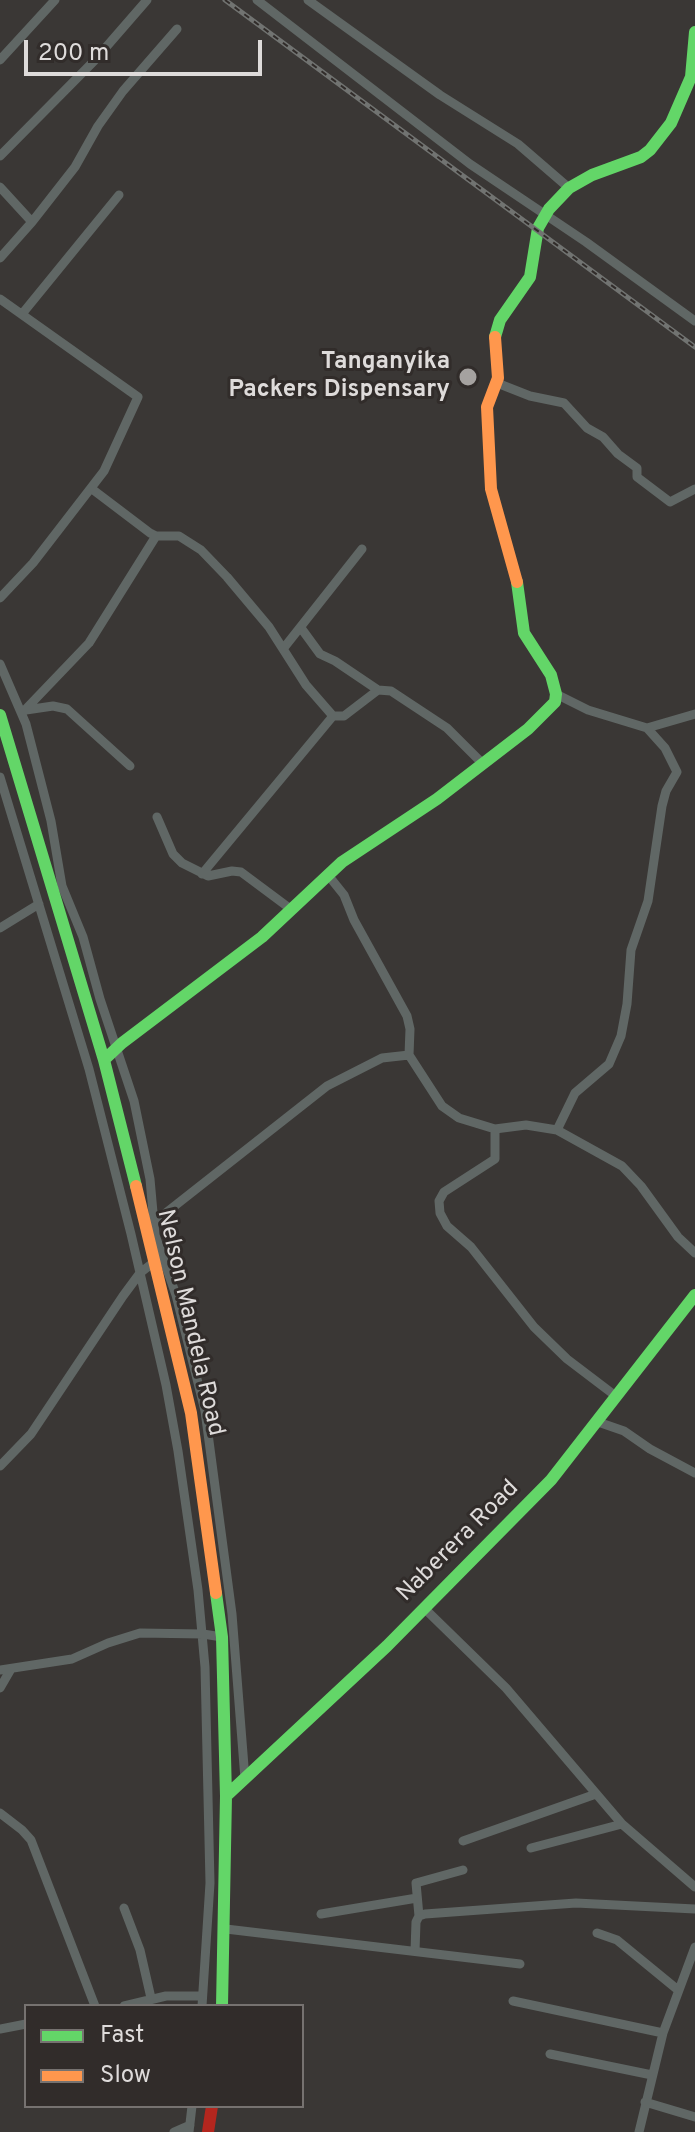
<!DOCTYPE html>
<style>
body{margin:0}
#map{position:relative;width:695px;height:2132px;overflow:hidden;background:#3a3735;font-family:Overpass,sans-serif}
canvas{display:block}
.legend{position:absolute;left:24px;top:2004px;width:280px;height:104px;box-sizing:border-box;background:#312c2a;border:2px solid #767270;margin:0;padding:10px 14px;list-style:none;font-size:24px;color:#dedbda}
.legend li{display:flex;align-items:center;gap:16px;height:40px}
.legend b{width:40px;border:2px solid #767270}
.scale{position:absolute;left:24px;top:40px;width:238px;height:36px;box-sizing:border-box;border:4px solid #dedbda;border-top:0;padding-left:10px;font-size:24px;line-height:28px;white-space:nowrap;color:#dedbda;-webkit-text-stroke:6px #312c2a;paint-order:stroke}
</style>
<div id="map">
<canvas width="695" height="2132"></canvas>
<ul class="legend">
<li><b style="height:10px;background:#63d668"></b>Fast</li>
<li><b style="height:10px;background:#ff974d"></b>Slow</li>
</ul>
<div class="scale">200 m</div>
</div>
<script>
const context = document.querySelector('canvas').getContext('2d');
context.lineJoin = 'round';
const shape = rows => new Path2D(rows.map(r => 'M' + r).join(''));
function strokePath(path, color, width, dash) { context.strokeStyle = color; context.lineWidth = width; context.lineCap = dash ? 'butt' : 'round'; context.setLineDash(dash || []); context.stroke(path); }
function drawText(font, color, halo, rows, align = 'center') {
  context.font = font + ' Overpass,sans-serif'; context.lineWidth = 6; context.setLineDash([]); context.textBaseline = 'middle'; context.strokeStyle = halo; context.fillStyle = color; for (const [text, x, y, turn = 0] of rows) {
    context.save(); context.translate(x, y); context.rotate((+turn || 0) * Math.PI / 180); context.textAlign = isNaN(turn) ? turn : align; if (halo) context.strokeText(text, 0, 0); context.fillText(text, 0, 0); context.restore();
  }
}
strokePath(shape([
 [257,0,470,164,586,242,695,321],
 [308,0,440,95,518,144,569,188],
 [0,60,55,0],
 [0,156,94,61,147,0],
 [0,187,32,222],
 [0,258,32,222,75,167,98,126,123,91,177,29],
 [0,299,138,397,104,471,33,563,0,598],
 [22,314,119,195],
 [497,383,530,396,564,403,587,428,603,437,618,454,637,468,637,477,670,502,695,489],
 [92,489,150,533,156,536,179,536,201,550,227,577,269,627,306,685,333,716,344,716,378,690,391,691,447,728,482,763],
 [301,628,320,654,335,661,378,690],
 [283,649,362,549],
 [0,664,26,724,51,821,62,886,83,937,100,999,134,1101,150,1179,155,1235,176,1295,205,1411,232,1614,245,1779],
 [556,694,588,710,647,728,665,748,677,772,666,791,662,806,648,901,631,950,627,1004,621,1036,609,1064,575,1093,557,1130],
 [26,710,53,706,67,709,130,766],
 [22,713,89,643,156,536],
 [647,728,695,714],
 [0,777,89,1069,131,1234,166,1385,178,1451,198,1590,205,1667,210,1883,202,2006],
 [157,817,173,854,182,863,208,876,232,871,241,872,292,910],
 [202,874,333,716],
 [328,875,344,895,354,920,407,1016,410,1029,409,1055],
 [0,928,39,904],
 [495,1129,495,1159,444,1192,439,1201,440,1213,447,1226,471,1247,534,1327,567,1359,617,1397],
 [153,1223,327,1086,382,1058,409,1055,442,1106,459,1118,495,1129,526,1125,557,1130,622,1166,641,1186,678,1237,695,1253],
 [598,1422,624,1431,650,1449,695,1473],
 [0,1466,31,1434,123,1296,140,1273,154,1262],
 [424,1608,506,1688,622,1824,695,1887],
 [0,1670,72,1659,108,1643,140,1633,203,1634,222,1637],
 [0,1688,11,1669],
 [0,1813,22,1830,31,1840,95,2006],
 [463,1841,596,1794],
 [531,1848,622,1824],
 [124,1908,140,1950,151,1998],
 [321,1914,417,1898],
 [419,1916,416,1883,463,1870],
 [226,1929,520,1964],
 [597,1933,617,1940,678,1990],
 [415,1951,416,1922,419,1916,425,1914,576,1903,695,1909],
 [513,2001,663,2033],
 [124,2006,166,1996,202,1996],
 [0,2029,26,2024],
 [550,2054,652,2075],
 [645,2102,695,2117],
 [174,2132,190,2125],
 [189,2132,192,2106],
 [639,2132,663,2033,695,1947]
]), '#606765', 9);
strokePath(shape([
 [495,337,500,320,530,277,538,228,549,209,569,188,592,175,641,157,650,150,671,123,691,77,695,32],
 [0,715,104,1060,136,1186],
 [104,1060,122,1043,262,937,342,862,437,799,528,729,555,702,556,694,551,675,524,633,517,582],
 [216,1593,222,1637,226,1796,222,2006],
 [226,1796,387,1646,551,1480,695,1295]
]), '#63d668', 12);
strokePath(shape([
 [495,337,498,378,487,407,491,489,517,582],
 [136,1186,191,1413,216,1593]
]), '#ff974d', 12);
strokePath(shape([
 [208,2132,212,2106]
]), '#b3261e', 12);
const rail = shape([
 [225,0,695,347]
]);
strokePath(rail, '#717371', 5);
strokePath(rail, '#312c2a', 2, [6]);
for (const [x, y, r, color] of [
 [468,377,10,"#a5a2a0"]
]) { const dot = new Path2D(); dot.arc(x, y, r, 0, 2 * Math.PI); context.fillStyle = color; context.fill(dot); strokePath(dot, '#312c2a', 3); }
drawText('bold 24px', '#dedbda', '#312c2a', [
 ["Tanganyika",450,363],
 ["Packers Dispensary",450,391]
], 'right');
drawText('24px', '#dedbda', '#312c2a', [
 ["Nelson Mandela Road",189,1323,77],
 ["Naberera Road",459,1542,-45]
]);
</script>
